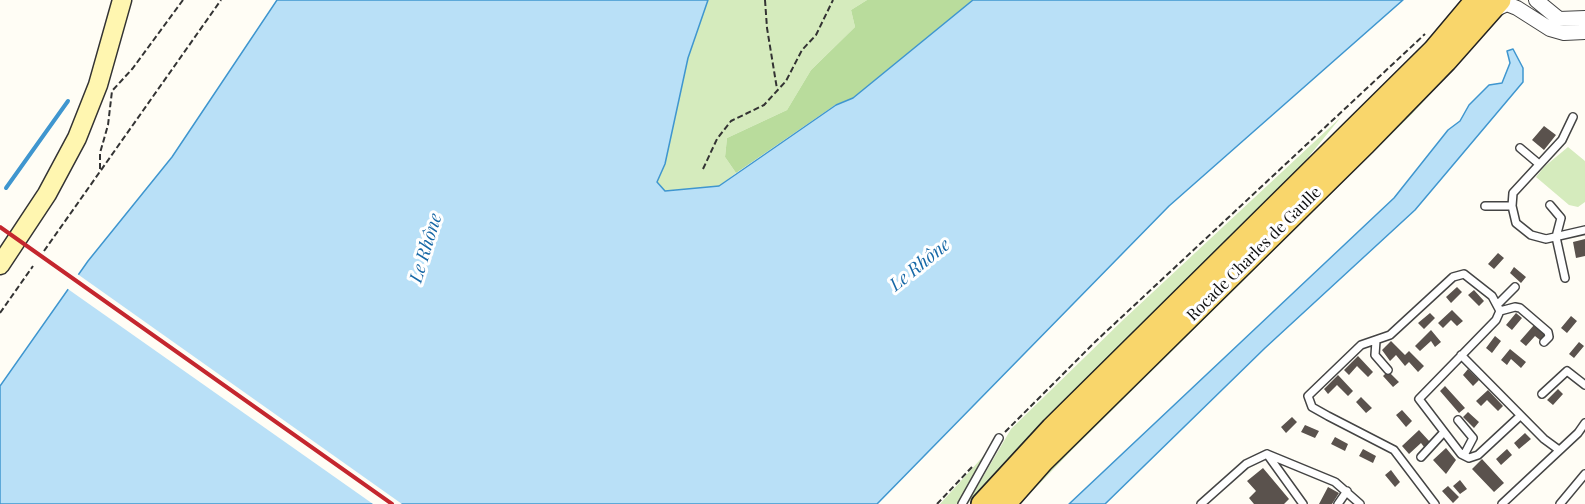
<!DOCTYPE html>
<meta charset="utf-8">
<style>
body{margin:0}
canvas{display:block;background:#fffdf5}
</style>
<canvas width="1585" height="504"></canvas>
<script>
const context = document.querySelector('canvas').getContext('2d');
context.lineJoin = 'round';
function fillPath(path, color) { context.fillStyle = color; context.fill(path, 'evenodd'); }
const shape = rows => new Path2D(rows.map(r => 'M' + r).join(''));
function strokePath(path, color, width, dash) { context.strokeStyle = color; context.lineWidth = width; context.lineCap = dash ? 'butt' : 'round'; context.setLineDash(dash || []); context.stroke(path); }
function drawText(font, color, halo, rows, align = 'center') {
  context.font = font + ' "Playfair Display",serif'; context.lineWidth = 6; context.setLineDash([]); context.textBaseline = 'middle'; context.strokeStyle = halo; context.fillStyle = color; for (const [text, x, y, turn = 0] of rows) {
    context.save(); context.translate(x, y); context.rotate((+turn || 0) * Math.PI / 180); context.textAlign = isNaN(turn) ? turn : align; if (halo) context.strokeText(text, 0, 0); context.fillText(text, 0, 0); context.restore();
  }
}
fillPath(shape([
 [708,0,867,0,851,10,855,27,811,70,787,110,727,138,725,157,736,173,719,186,665,191,657,182,665,164,688,58],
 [1486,25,1490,29,1412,114,1072,450,1020,504,1015,504],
 [1341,117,1293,176,967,504,1011,429,1123,320],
 [1568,147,1585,161,1585,202,1578,207,1569,205,1536,177,1544,167],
 [988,451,960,504,940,504]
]), '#d5ebbd');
fillPath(shape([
 [867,0,973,0,853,98,835,105,736,173,725,157,727,138,787,110,811,70,855,27,851,10]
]), '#b9dc9c');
const water = shape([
 [277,0,708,0,688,58,665,164,657,182,665,191,719,186,836,105,853,98,973,0,1403,0,1169,206,877,504,0,504,0,386,88,261,172,157,277,0],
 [1513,49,1523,68,1523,82,1415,210,1265,348,1105,504,1069,504,1394,198,1448,130,1460,121,1469,105,1489,85,1502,83,1510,63,1507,51,1513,49]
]);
fillPath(water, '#b9e0f7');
strokePath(water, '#3f96cf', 1.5);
fillPath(shape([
 [76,273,402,504,373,504,65,287]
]), '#fffdf5');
strokePath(shape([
 [6,188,68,101]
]), '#3f96cf', 4);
fillPath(shape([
 [1544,126,1556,135,1544,150,1532,140],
 [1585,239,1585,256,1576,258,1573,242],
 [1498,253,1504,258,1494,269,1488,264],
 [1514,267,1526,277,1521,283,1510,273],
 [1457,287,1462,292,1451,303,1446,297],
 [1474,290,1484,301,1479,306,1468,295],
 [1452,310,1463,321,1457,326,1451,320,1443,328,1438,323],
 [1430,313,1435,318,1424,329,1418,323],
 [1516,313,1522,318,1512,330,1506,325],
 [1571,316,1577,321,1567,333,1561,328],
 [1534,325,1545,335,1540,340,1535,336,1526,346,1520,341],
 [1431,330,1441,342,1435,347,1431,341,1420,351,1415,346],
 [1495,336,1501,341,1492,353,1486,348],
 [1391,341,1405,355,1409,351,1424,366,1418,372,1409,362,1405,366,1396,355,1390,361,1382,350],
 [1579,342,1584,346,1574,358,1569,354],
 [1510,349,1526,362,1521,368,1511,359,1507,365,1501,360],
 [1358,356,1373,372,1368,377,1357,366,1349,375,1344,370],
 [1468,369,1479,380,1473,386,1463,375],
 [1388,371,1399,382,1393,387,1383,376],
 [1338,375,1353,391,1348,396,1337,385,1328,394,1324,389],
 [1445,386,1465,408,1459,413,1440,391],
 [1558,389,1563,394,1553,405,1547,400],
 [1488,390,1503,406,1498,411,1487,400,1481,406,1476,401],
 [1361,397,1372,408,1366,413,1356,402],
 [1402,410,1412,421,1406,427,1396,415],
 [1468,412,1479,422,1474,428,1463,417],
 [1292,417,1297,422,1286,433,1281,427],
 [1305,425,1319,431,1315,438,1301,432],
 [1419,430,1430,442,1424,447,1421,443,1409,454,1402,446],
 [1525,433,1531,439,1519,449,1514,443],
 [1335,437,1348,444,1345,451,1331,444],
 [1446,448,1456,460,1446,474,1433,460],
 [1363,449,1376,456,1373,463,1359,456],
 [1507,449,1512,455,1501,465,1496,459],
 [1482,459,1504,483,1494,492,1472,469],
 [1263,468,1289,499,1284,504,1254,504,1249,498,1256,491,1247,481],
 [1391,470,1400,482,1395,487,1385,475],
 [1460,480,1467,489,1460,494,1453,486],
 [1448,486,1459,497,1453,503,1442,491],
 [1328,487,1339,493,1332,504,1319,504]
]), '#5a524d');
const lane = shape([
 [1573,117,1562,140,1513,193,1512,206,1516,223,1531,235,1546,239,1585,230],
 [1520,148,1539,164],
 [1550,205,1561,218,1556,237,1565,278],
 [1485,206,1512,206],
 [1497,305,1515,287],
 [1500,311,1515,307,1520,308,1548,332,1549,337,1544,342],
 [1376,341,1375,355,1388,370],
 [1461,355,1544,439,1559,450],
 [1542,394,1567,371,1585,385],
 [1458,420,1473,438,1464,455],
 [1267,454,1303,504],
 [1421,457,1444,432],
 [962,504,999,438],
 [1201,504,1246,464,1267,454,1335,482,1360,504],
 [1338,504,1347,491],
 [1435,504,1394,450,1328,416,1312,407,1308,396,1361,345,1390,335,1453,277,1464,274,1492,296,1500,311,1496,320,1419,399,1461,454,1469,458,1478,455,1520,416],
 [1502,504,1578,433,1585,423],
 [1560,504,1585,474]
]);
const street = shape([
 [1536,0,1559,19,1585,18],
 [1492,11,1507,4,1517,8,1550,29,1564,33,1585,32]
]);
const secondary = shape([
 [0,265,47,194,77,138,98,85,122,0]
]);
const primary = shape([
 [982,504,1052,428,1434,50,1476,0],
 [1005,504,1042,462,1365,144,1446,61,1500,0]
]);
strokePath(lane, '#444', 10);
strokePath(street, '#444', 16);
strokePath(secondary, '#333', 21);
strokePath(primary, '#222', 24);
strokePath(shape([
 [765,0,767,28,777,89],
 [100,169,100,153,108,125,112,91,133,68,183,0],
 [703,169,717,139,731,121,764,105,786,81,802,50,816,35,833,0],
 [44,251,221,0],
 [0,313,33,266],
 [1005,432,1096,341,1425,34],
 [937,504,972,467]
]), '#333', 2, [6, 3]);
strokePath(lane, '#fff', 7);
strokePath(street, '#fff', 14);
strokePath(secondary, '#fff6b0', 18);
strokePath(primary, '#f9d66b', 21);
strokePath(shape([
 [0,227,392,504]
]), '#c4262e', 4);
drawText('16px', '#111', '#fff', [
 ["Rocade Charles de Gaulle",1254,254,-45]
]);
drawText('italic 18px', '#1768a6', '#fff', [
 ["Le Rhône",426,248,-73],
 ["Le Rhône",920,265,-39]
]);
</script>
